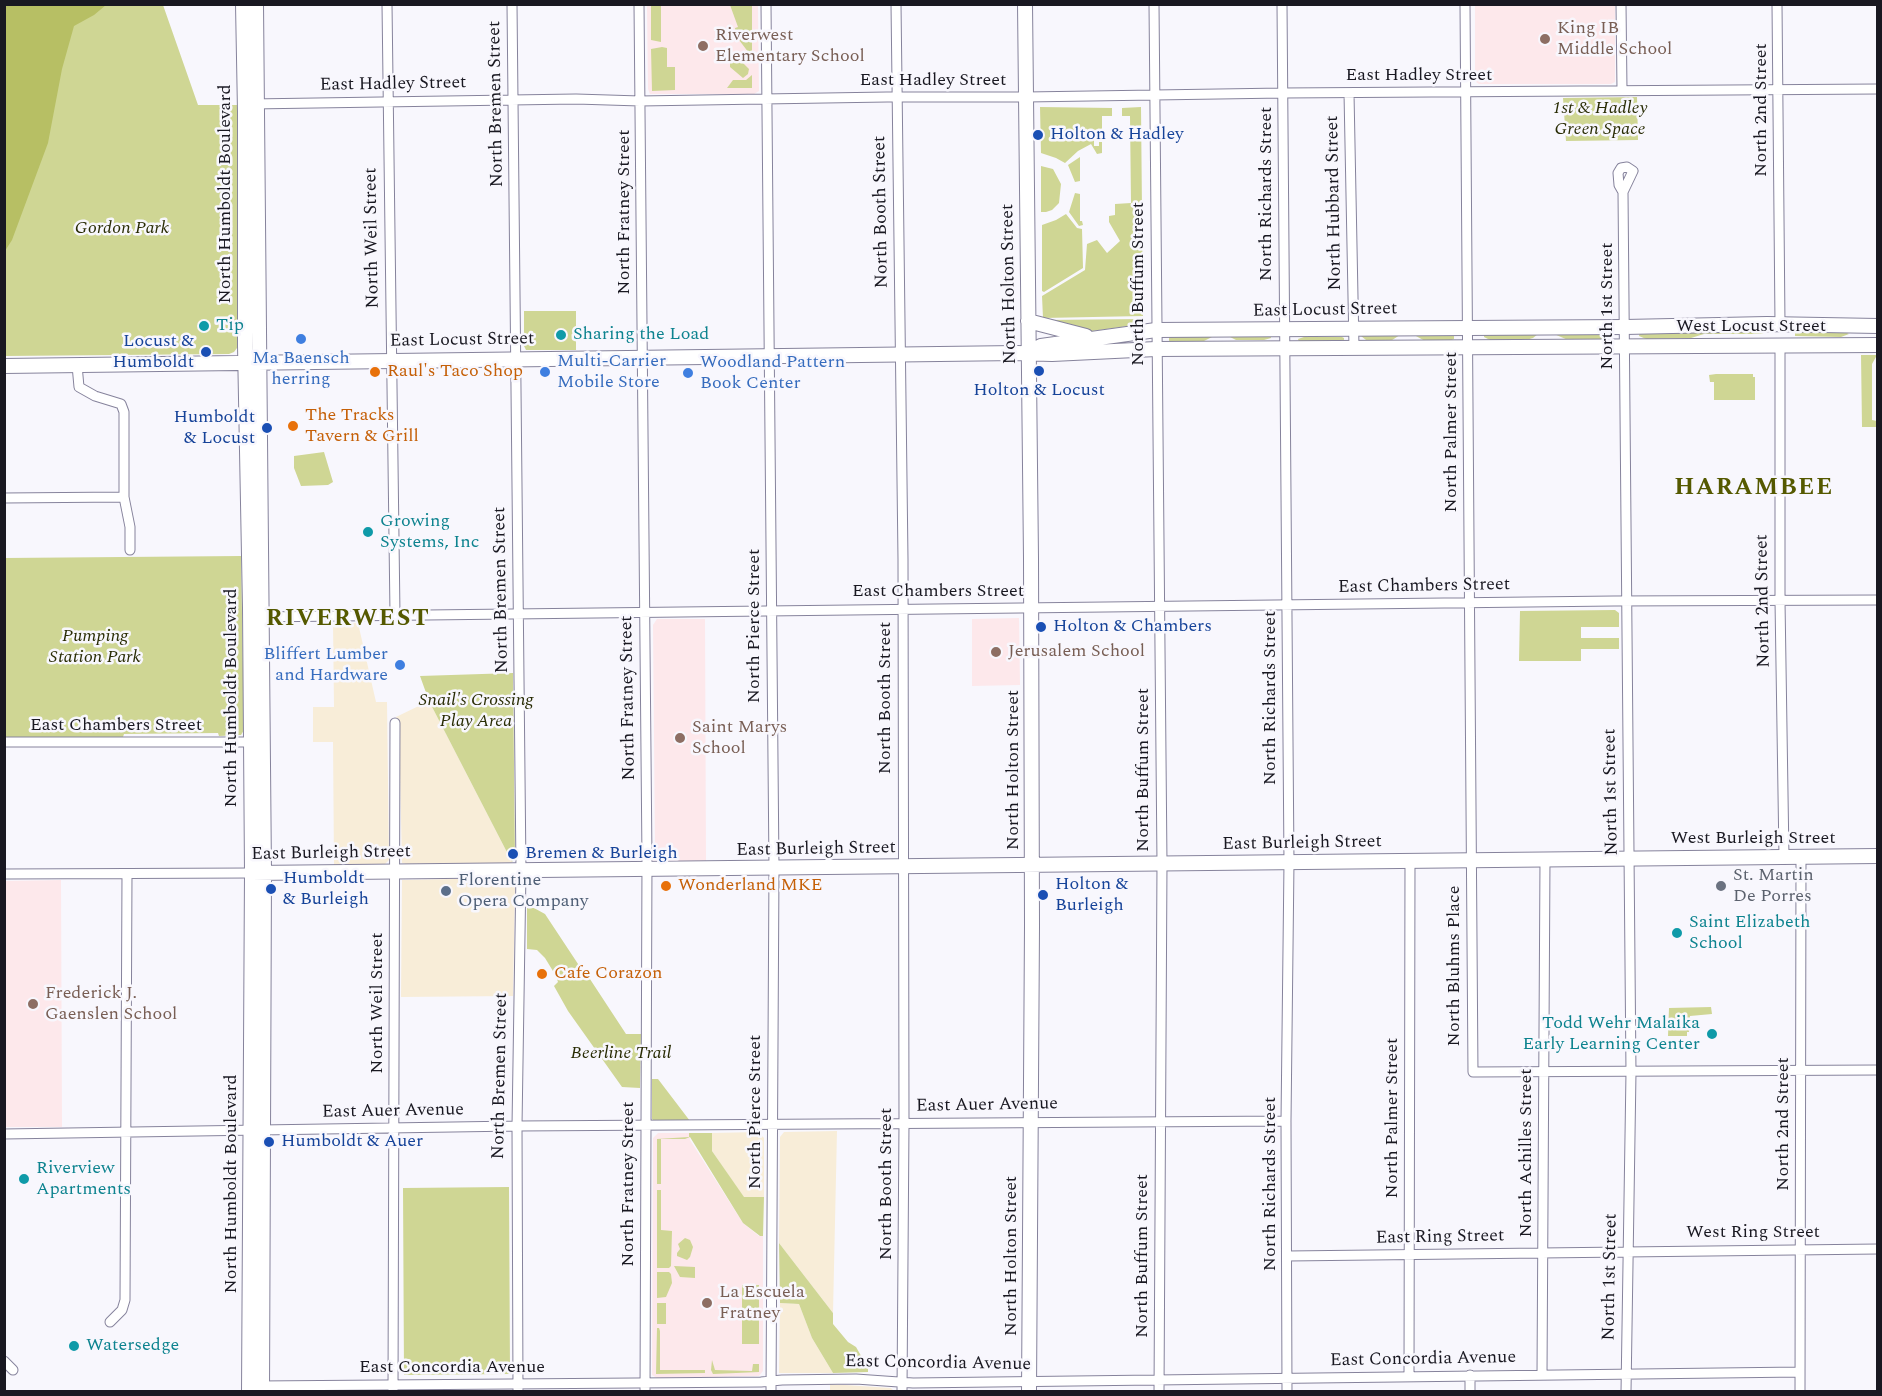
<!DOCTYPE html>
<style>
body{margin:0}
#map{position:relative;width:1882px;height:1396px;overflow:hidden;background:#f8f7fd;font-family:Spectral,serif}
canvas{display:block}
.frame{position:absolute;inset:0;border:6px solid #191821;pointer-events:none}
</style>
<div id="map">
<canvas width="1882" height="1396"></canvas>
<div class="frame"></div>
</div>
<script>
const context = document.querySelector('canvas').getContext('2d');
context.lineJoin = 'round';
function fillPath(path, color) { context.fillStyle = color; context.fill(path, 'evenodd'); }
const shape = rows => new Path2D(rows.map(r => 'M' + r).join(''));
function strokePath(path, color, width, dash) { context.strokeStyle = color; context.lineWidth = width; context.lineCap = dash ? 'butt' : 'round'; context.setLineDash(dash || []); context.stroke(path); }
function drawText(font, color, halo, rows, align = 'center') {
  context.font = font + ' Spectral,serif'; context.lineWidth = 5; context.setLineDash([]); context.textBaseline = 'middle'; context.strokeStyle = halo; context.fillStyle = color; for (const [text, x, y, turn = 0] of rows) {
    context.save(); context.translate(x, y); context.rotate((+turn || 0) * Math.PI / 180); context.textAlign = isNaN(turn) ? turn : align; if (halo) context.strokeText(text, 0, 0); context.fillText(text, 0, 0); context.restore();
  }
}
fillPath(shape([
 [333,623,358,623,376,702,387,702,389,860,384,865,334,865,333,742,313,742,313,707,334,707],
 [429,701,512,862,511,863,406,864,402,863,399,728,396,717],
 [509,878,514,881,515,886,513,996,401,997,402,880],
 [837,1131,833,1313,779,1243,780,1137,784,1132],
 [759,1132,764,1138,764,1197,744,1198,712,1151,712,1133],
 [780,1303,799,1304,812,1338,833,1373,779,1373],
 [830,1384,891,1388,894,1391,830,1391]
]), '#f8edd8');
fillPath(shape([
 [647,5,758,5,759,91,754,94,650,94,648,89],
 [1475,5,1615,5,1615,82,1611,84,1479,84,1476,82,1475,74],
 [1019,618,1020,685,972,686,972,619],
 [657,619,705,619,706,861,654,863,652,860,655,850,653,625],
 [61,880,62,1127,5,1127,5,881],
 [658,1133,689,1133,690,1140,743,1223,759,1236,763,1236,763,1371,759,1376,657,1378,652,1375,653,1138]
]), '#fde8eb');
fillPath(shape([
 [4,5,163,5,198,105,241,105,240,344,234,352,229,354,5,356],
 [651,5,661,5,661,42,651,40],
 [730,5,752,5,752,57,736,36,735,28,738,27],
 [662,47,667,48,667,67,675,67,675,90,652,91,651,49],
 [738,58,749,69,748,74,743,78,730,67,730,60],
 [752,75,752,88,727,88,733,80,746,80],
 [1637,97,1638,140,1566,141,1563,98],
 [1040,107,1112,108,1112,116,1102,116,1102,140,1099,140,1099,137,1094,137,1094,146,1099,146,1099,142,1102,142,1102,153,1097,154,1091,144,1078,151,1065,163,1056,158,1041,153],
 [1141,107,1143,316,1043,318,1042,296,1085,270,1087,244,1097,240,1107,253,1120,241,1109,222,1109,216,1115,215,1115,204,1131,203,1130,116,1122,116,1122,108],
 [1080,157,1080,181,1075,182,1068,165],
 [1041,166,1053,169,1061,184,1059,203,1052,210,1046,212,1041,212],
 [1075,193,1080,194,1080,221,1082,221,1083,225,1079,226,1069,212],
 [1066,214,1077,228,1082,229,1083,268,1044,292,1042,291,1042,225,1056,220],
 [524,311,576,311,576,350,526,350,524,346],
 [1143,319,1143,324,1092,331,1081,330,1043,320],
 [1764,330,1764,333,1759,334,1704,334,1691,338,1646,339,1639,336,1640,331],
 [1560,331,1608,332,1609,337,1600,340,1568,340,1554,334],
 [1800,332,1847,333,1849,334,1841,337,1795,336,1795,333],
 [1361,333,1400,335,1389,342,1376,343,1366,340,1361,336],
 [1448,333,1454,335,1454,339,1446,342,1427,342,1414,335],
 [1484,333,1538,334,1533,338,1526,340,1492,341,1484,337],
 [1174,335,1212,335,1212,337,1200,343,1174,344,1169,342,1169,337],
 [1271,335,1271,338,1264,340,1236,340,1228,336],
 [1304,337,1342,337,1344,338,1344,341,1299,342,1298,339],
 [1861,355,1877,355,1872,364,1872,420,1877,421,1877,427,1862,427],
 [1716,374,1753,374,1753,377,1755,377,1755,400,1714,400,1714,382,1710,382,1709,375],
 [324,452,333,482,328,485,301,486,294,468,294,456],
 [241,556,244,730,241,735,219,736,218,733,124,734,123,737,5,738,5,558],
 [1615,610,1619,613,1619,627,1581,627,1581,638,1619,638,1619,649,1581,649,1581,661,1519,661,1520,611],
 [513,673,515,857,512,862,429,701,420,676],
 [527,908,534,908,545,914,582,970,586,973,626,1034,641,1034,640,1088,622,1087,568,1011,554,986,558,982,556,976,545,958,537,950,527,949],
 [1711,1007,1712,1014,1690,1016,1689,1032,1687,1032,1687,1036,1668,1036,1669,1008],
 [652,1079,658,1079,690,1121,654,1121,652,1119],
 [689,1133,712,1133,712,1151,744,1197,764,1197,763,1236,760,1236,743,1223,690,1137,685,1139,661,1139,661,1184,657,1184,657,1139,689,1137],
 [509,1187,510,1374,404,1375,403,1188],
 [657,1190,661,1190,661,1230,672,1231,671,1266,669,1268,657,1268],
 [685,1238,690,1240,693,1247,690,1257,687,1260,677,1256,677,1253,680,1249,678,1244],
 [779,1243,833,1313,833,1324,848,1342,856,1347,868,1368,868,1372,833,1373,812,1338,799,1304,780,1303],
 [674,1266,695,1267,695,1278,680,1277],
 [657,1272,669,1272,671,1274,672,1283,666,1297,657,1298],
 [742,1285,759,1285,759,1344,742,1344],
 [657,1303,666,1303,666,1324,657,1324],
 [657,1328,659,1328,660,1331,660,1370,705,1370,705,1373,656,1374],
 [712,1360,715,1370,752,1371,753,1364,759,1364,759,1372,713,1374,711,1370]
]), '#cfd694');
fillPath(shape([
 [5,4,106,5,94,15,74,26,62,69,48,143,12,240,5,251]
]), '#b7bf64');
const street = shape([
 [387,4,395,615],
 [512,4,521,871,517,1126,518,1392],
 [639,4,647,860,645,1392],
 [766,4,774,868,771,1392],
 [896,4,903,559,904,1123,902,1392],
 [1154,4,1162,863,1159,1392],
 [1282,4,1289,862,1286,1121,1287,1392],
 [1465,4,1473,1072,1878,1070],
 [1621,4,1622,90],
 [1777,4,1780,324],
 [1349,93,1354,348],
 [251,104,576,99,640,101,887,97,1026,97,1283,93,1878,89],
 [1623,192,1619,185,1618,173,1621,168,1627,167,1633,171,1623,192,1631,1072,1626,1392],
 [1780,345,1780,601,1784,857],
 [77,365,79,387,95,396,121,404,124,412,124,497,130,527,130,550],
 [4,498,124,497],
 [257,617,1614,601,1878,600],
 [4,742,254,742],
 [4,874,252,873],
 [4,1134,517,1126,1286,1121],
 [1288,1256,1878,1249],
 [110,1322,122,1310,125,1300,127,874],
 [4,1361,13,1370],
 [1542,1375,1545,859],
 [1409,1376,1410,860],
 [258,1386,761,1382,782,1380,856,1379,913,1383,1800,1372],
 [393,1390,395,723],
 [1470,1392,1470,1375],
 [1800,1392,1801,857]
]);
const secondary = shape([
 [243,4,245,112,245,346,250,608,252,873,249,1392],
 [256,4,264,873,262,1392],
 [1025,4,1031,558,1032,926,1029,1392],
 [1028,321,1086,336],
 [1033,350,1041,346,1156,330,1625,327,1767,324,1878,326],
 [4,366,1017,353,1052,354,1156,349,1878,345],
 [252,873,1878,856]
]);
strokePath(street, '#86839c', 11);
strokePath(secondary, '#86839c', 16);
strokePath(street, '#fff', 9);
strokePath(secondary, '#fff', 14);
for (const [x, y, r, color] of [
 [1545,39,6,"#8d6e63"],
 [703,46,6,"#8d6e63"],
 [1038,135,6,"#1a4fb4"],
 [204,326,6,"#0f9aa8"],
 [561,335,6,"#0f9aa8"],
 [301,339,6,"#3f7fe0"],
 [206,352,6,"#1a4fb4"],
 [1039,371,6,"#1a4fb4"],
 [375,372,6,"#e8710a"],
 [545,372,6,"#3f7fe0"],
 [688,373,6,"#3f7fe0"],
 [293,426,6,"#e8710a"],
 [267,428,6,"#1a4fb4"],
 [368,532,6,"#0f9aa8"],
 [1041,627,6,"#1a4fb4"],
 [996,652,6,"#8d6e63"],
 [400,665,6,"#3f7fe0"],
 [680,738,6,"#8d6e63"],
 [513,854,6,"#1a4fb4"],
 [666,886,6,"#e8710a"],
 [1721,886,6,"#6b7280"],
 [271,889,6,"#1a4fb4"],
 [446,891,6,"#5c6f8a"],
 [1043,895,6,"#1a4fb4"],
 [1677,933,6,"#0f9aa8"],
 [542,974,6,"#e8710a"],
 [33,1004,6,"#8d6e63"],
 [1712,1034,6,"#0f9aa8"],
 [269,1142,6,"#1a4fb4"],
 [24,1179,6,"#0f9aa8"],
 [707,1303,6,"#8d6e63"],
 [74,1346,6,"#0f9aa8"]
]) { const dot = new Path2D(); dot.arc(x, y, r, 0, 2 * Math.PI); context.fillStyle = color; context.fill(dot); strokePath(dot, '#f8f7fd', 2); }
drawText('18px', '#785e54', '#f8f7fd', [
 ["King IB",1557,29],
 ["Middle School",1557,50],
 ["Riverwest",715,36],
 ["Elementary School",715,57],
 ["Jerusalem School",1008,652],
 ["Saint Marys",692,728],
 ["School",692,749],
 ["Frederick J.",45,994],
 ["Gaenslen School",45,1015],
 ["La Escuela",719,1293],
 ["Fratney",719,1314]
], 'left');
drawText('18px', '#191821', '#f8f7fd', [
 ["East Hadley Street",1419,76],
 ["East Hadley Street",933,81],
 ["East Hadley Street",393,85,-1],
 ["North Bremen Street",497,104,-91],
 ["North 2nd Street",1762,110,-90],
 ["North Humboldt Boulevard",226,194,-90],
 ["North Richards Street",1267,194,-90],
 ["North Hubbard Street",1335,203,-91],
 ["North Fratney Street",625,212,-90],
 ["North Booth Street",882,212,-91],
 ["North Weil Street",373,238,-91],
 ["North Holton Street",1010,284,-91],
 ["North Buffum Street",1139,284,-90],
 ["North 1st Street",1608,306,-90],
 ["East Locust Street",1325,311,-1],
 ["West Locust Street",1751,327],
 ["East Locust Street",462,341,-1],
 ["North Palmer Street",1452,432,-90],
 ["East Chambers Street",1424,587,-1],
 ["North Bremen Street",502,590,-91],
 ["East Chambers Street",938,592],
 ["North 2nd Street",1764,601,-91],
 ["North Pierce Street",755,626,-90],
 ["North Humboldt Boulevard",232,698,-90],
 ["North Fratney Street",629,698,-91],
 ["North Booth Street",886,698,-90],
 ["North Richards Street",1271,698,-90],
 ["East Chambers Street",116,726],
 ["North Holton Street",1014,770,-90],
 ["North Buffum Street",1144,770,-90],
 ["North 1st Street",1612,792,-91],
 ["West Burleigh Street",1753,839],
 ["East Burleigh Street",1302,844,-1],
 ["East Burleigh Street",816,850,-1],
 ["East Burleigh Street",331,854,-1],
 ["North Bluhms Place",1455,966,-90],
 ["North Weil Street",378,1003,-90],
 ["North Bremen Street",501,1076,-89],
 ["East Auer Avenue",987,1106,-1],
 ["East Auer Avenue",393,1112,-1],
 ["North Pierce Street",756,1112,-90],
 ["North Palmer Street",1393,1118,-90],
 ["North 2nd Street",1784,1124,-90],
 ["North Achilles Street",1527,1153,-90],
 ["North Humboldt Boulevard",232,1184,-90],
 ["North Fratney Street",629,1184,-90],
 ["North Booth Street",887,1184,-90],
 ["North Richards Street",1271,1184,-90],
 ["West Ring Street",1753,1233],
 ["East Ring Street",1440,1238,-1],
 ["North Holton Street",1012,1256,-90],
 ["North Buffum Street",1143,1256,-90],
 ["North 1st Street",1611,1277,-89],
 ["East Concordia Avenue",1423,1360,-1],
 ["East Concordia Avenue",938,1364,1],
 ["East Concordia Avenue",452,1368]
]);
drawText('italic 18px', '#292c04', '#f8f7fd', [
 ["1st & Hadley",1600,109],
 ["Green Space",1600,130],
 ["Gordon Park",122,229],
 ["Pumping",95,637],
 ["Station Park",95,658],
 ["Snail's Crossing",476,701],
 ["Play Area",476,722],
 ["Beerline Trail",621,1054]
]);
drawText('18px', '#164399', '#f8f7fd', [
 ["Holton & Hadley",1050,135],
 ["Locust &",194,342,"right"],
 ["Humboldt",194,363,"right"],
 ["Holton & Locust",1039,391,"center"],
 ["Humboldt",255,418,"right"],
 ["& Locust",255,439,"right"],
 ["Holton & Chambers",1053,627],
 ["Bremen & Burleigh",525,854],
 ["Humboldt",283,879],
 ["& Burleigh",283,900],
 ["Holton &",1055,885],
 ["Burleigh",1055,906],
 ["Humboldt & Auer",281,1142]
], 'left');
drawText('18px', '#0d838f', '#f8f7fd', [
 ["Tip",216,326],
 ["Sharing the Load",573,335],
 ["Growing",380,522],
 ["Systems, Inc",380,543],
 ["Saint Elizabeth",1689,923],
 ["School",1689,944],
 ["Todd Wehr Malaika",1700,1024,"right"],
 ["Early Learning Center",1700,1045,"right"],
 ["Riverview",36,1169],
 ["Apartments",36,1190],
 ["Watersedge",86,1346]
], 'left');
drawText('18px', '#366cbe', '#f8f7fd', [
 ["Ma Baensch",301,359,"center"],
 ["herring",301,380,"center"],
 ["Multi-Carrier",557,362],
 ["Mobile Store",557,383],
 ["Woodland Pattern",700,363],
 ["Book Center",700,384],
 ["Bliffert Lumber",388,655,"right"],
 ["and Hardware",388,676,"right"]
], 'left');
drawText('18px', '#c56008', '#f8f7fd', [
 ["Raul's Taco Shop",387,372],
 ["The Tracks",305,416],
 ["Tavern & Grill",305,437],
 ["Wonderland MKE",678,886],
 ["Cafe Corazon",554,974]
], 'left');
drawText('18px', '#5b616d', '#f8f7fd', [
 ["St. Martin",1733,876],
 ["De Porres",1733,897]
], 'left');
drawText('18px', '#4e5e75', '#f8f7fd', [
 ["Florentine",458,881],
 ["Opera Company",458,902]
], 'left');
context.letterSpacing = '1.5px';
drawText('bold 24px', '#555900', '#f8f7fd', [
 ["HARAMBEE",1754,489],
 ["RIVERWEST",348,620]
]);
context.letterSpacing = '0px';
</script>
